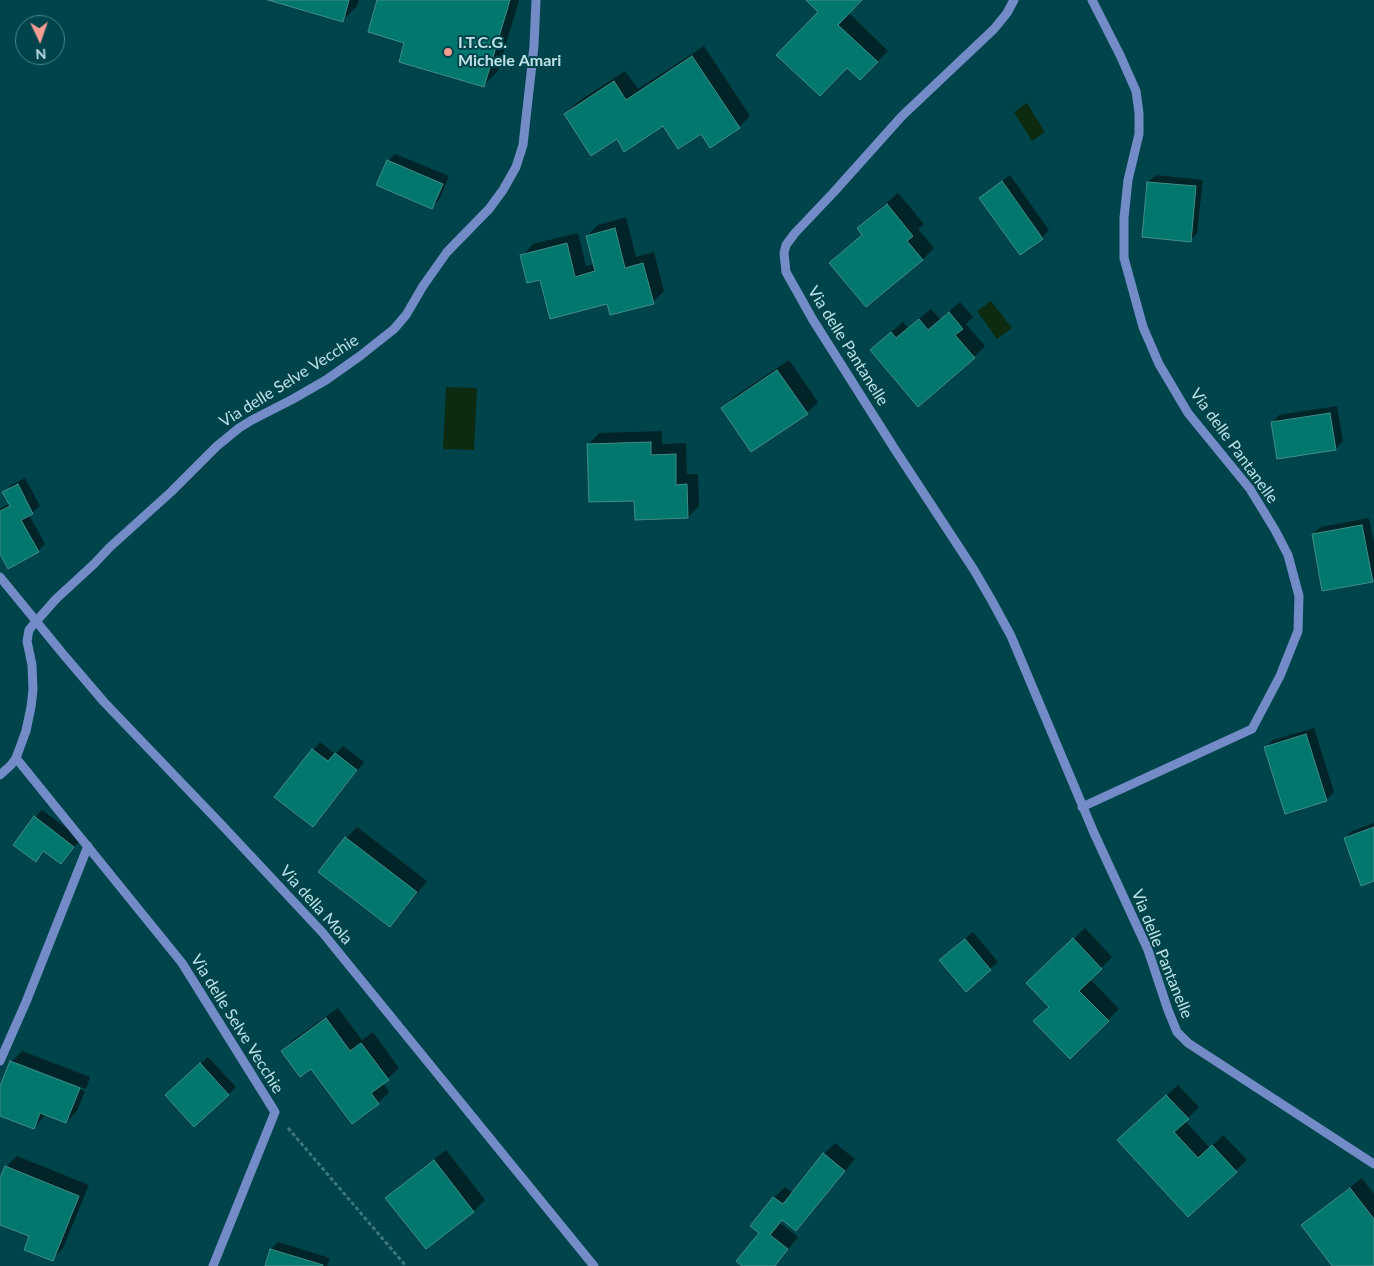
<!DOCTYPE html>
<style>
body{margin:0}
#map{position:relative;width:1374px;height:1266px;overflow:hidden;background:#00444b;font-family:Lato,sans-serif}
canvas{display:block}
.north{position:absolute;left:15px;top:15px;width:50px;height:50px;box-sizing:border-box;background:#00444b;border:1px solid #4c8389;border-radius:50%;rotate:177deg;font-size:14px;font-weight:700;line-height:20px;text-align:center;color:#bfe2e7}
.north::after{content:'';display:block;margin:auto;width:18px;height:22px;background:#f59c93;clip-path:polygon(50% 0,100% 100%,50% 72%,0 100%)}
</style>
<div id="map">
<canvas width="1374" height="1266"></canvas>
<div class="north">N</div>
</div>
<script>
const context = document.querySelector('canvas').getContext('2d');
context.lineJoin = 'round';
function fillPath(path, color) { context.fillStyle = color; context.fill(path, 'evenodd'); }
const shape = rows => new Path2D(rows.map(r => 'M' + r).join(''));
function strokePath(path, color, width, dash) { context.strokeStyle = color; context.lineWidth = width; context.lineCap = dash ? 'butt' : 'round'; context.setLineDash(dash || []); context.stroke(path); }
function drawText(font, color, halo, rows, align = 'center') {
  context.font = font + ' Lato,sans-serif'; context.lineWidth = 4; context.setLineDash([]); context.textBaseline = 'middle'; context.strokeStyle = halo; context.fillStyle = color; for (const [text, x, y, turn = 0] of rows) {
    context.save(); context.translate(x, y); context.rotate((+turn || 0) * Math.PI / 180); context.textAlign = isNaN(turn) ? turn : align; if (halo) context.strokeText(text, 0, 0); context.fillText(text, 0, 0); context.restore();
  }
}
fillPath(shape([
 [1027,103,1045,132,1032,141,1014,112],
 [991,301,1012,328,997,339,977,311],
 [446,387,477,388,474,450,443,449]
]), '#0d2b11');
fillPath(shape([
 [272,0,359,0,357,6,342,21],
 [379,0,519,0,498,71,484,85,406,42],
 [808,0,861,0,849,13,888,51,860,79,847,66,820,12],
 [704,46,750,116,739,127,701,132,663,125,617,138,565,114,576,103,625,71,638,89],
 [395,154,449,176,439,200,432,207,388,161],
 [1010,175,1049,230,1042,238,980,198,988,191],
 [1156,175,1203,180,1197,233,1190,240,1148,182],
 [898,193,924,224,918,229,934,248,923,259,866,306,863,234,858,228,870,217],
 [626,217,636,257,654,252,664,291,653,302,608,303,541,278,522,256,533,244,578,233,586,266,594,264,587,236,598,225],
 [960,302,973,317,966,324,985,346,974,357,918,405,883,339,903,322,908,328,931,309,940,319],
 [789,360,818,402,807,413,723,408,734,397],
 [1337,406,1343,441,1336,449,1272,423,1279,415],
 [662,431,662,444,686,443,687,474,698,474,699,506,688,517,636,499,588,445,599,433],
 [25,478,40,506,29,515,45,544,38,551,0,551,0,509,10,503,4,493,11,485],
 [1369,518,1374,543,1374,578,1372,580,1313,534,1321,527],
 [1314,728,1334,792,1327,799,1286,812,1266,747,1273,740],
 [320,742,335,754,343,746,364,762,320,818,313,825,276,797,313,750],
 [42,810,81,839,61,862,45,850,35,860,35,817],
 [1374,823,1374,880,1345,838,1352,831],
 [357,827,427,881,401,914,390,925,320,872,346,838],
 [1085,928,1112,957,1090,979,1119,1009,1070,1057,1050,1006,1028,983],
 [973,932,998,962,966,990,948,953],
 [338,1008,362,1040,373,1032,399,1068,383,1083,389,1092,378,1103,352,1122,312,1067,282,1051,293,1040],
 [22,1051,90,1077,86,1089,15,1062,15,1064,85,1091,77,1111,66,1122,46,1114,34,1128,0,1115,0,1090,11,1062],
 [208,1057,236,1087,228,1095,174,1088],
 [1178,1085,1199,1107,1185,1121,1210,1148,1223,1135,1247,1160,1188,1215,1130,1129],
 [835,1143,855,1159,807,1218,796,1229,783,1219,780,1223,798,1237,775,1266,744,1266,761,1233,751,1226,774,1198,785,1187,793,1193,824,1154],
 [446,1150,485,1200,474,1211,426,1248,387,1198,398,1187],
 [17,1156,89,1185,63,1248,52,1259,30,1236,0,1223,0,1181,6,1167],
 [1362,1178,1374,1194,1374,1266,1333,1266,1302,1226,1314,1215],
 [278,1242,330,1258,327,1266,266,1266,271,1249]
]), '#0007');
const building = shape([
 [268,0,349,0,343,22,268,0],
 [377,0,510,0,484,87,399,62,404,43,368,32,377,0],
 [806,0,862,0,838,25,878,62,860,80,847,68,820,96,776,55,818,12,806,0],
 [692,56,740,128,710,148,701,134,678,149,663,126,624,152,617,139,591,156,564,114,614,81,626,100,692,56],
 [387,160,443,184,432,209,376,185,387,160],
 [1002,181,1043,239,1020,255,979,198,1002,181],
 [1147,182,1196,186,1191,242,1142,237,1147,182],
 [887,204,913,236,907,241,923,260,866,307,829,263,862,235,857,228,887,204],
 [615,228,625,268,643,263,654,304,610,315,607,304,550,319,540,280,527,283,520,255,567,243,575,277,595,271,586,236,615,228],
 [949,312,963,329,955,335,975,358,918,407,870,350,891,332,896,338,919,319,928,330,949,312],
 [777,370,808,414,751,452,721,408,777,370],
 [1330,413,1336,450,1277,459,1271,422,1330,413],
 [651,442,651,455,676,454,676,485,687,484,688,518,635,520,634,501,589,502,587,444,651,442],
 [18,484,33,514,21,520,39,552,8,569,0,554,0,511,10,506,2,492,18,484],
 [1362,525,1373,582,1322,591,1312,534,1362,525],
 [1306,734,1327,801,1285,814,1264,747,1306,734],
 [312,749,328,761,335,753,357,770,313,827,274,797,312,749],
 [34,816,74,847,61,864,43,851,36,862,13,845,34,816],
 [1374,827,1374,881,1361,886,1344,838,1374,827],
 [345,837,417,892,390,927,318,872,345,837],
 [1073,938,1102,969,1079,991,1109,1021,1070,1059,1033,1021,1049,1007,1026,983,1073,938],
 [965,939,991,970,966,992,939,960,965,939],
 [326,1018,350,1051,361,1043,389,1080,371,1093,379,1104,352,1124,311,1069,300,1077,281,1051,326,1018],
 [10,1061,80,1088,66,1123,40,1113,34,1129,0,1116,0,1086,10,1061],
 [200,1063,229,1095,194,1127,165,1095,200,1063],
 [1166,1095,1189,1119,1174,1132,1198,1158,1212,1145,1237,1172,1188,1217,1117,1140,1166,1095],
 [823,1153,845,1171,796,1231,782,1220,770,1235,788,1249,775,1266,742,1266,736,1261,759,1233,750,1226,773,1197,783,1204,823,1153],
 [434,1160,474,1212,426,1249,385,1198,434,1160],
 [5,1166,79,1196,53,1261,24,1250,29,1236,0,1225,0,1178,5,1166],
 [1350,1188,1374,1219,1374,1266,1332,1266,1301,1225,1350,1188],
 [270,1249,323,1265,323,1266,265,1266,270,1249]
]);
fillPath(building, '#02776e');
strokePath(building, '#428e86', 1);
strokePath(shape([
 [288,1128,406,1266]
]), '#3d767d', 3, [4, 2.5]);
strokePath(shape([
 [1014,0,1007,13,994,29,902,116,833,193,795,233,786,245,784,253,786,272,813,320,894,448,974,570,992,601,1011,636,1094,833,1148,950,1168,1010,1177,1032,1188,1043,1374,1164],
 [0,577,63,654,104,702,220,823,322,932,594,1266],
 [16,758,182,963,275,1112,213,1266],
 [0,775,11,765,16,758,26,731,31,707,33,690,32,665,27,641,29,630,33,625,56,599,94,564,110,547,171,492,217,446,239,428,252,420,293,399,326,380,360,356,394,329,406,315,423,286,447,252,489,209,503,190,516,167,523,145,534,46,536,0],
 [1082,807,1252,729,1280,676,1298,631,1299,596,1288,555,1275,530,1250,489,1188,413,1159,364,1143,327,1124,258,1124,218,1128,180,1139,134,1139,113,1136,91,1120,55,1092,0],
 [0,1061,26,1002,88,846]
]), '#738bc7', 9);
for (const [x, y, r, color] of [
 [448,52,5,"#f59c93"]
]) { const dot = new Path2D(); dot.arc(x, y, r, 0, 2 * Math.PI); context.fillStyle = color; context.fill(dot); strokePath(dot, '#00444b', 2); }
drawText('bold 16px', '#bfe2e7', '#00444b', [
 ["I.T.C.G.",458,43],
 ["Michele Amari",458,61]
], 'left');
drawText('16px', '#bfe2e7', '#00444b', [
 ["Via delle Pantanelle",848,346,58],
 ["Via delle Selve Vecchie",289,381,-32],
 ["Via delle Pantanelle",1234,446,54],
 ["Via della Mola",316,905,48],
 ["Via delle Pantanelle",1162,954,68],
 ["Via delle Selve Vecchie",237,1024,58]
]);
</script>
